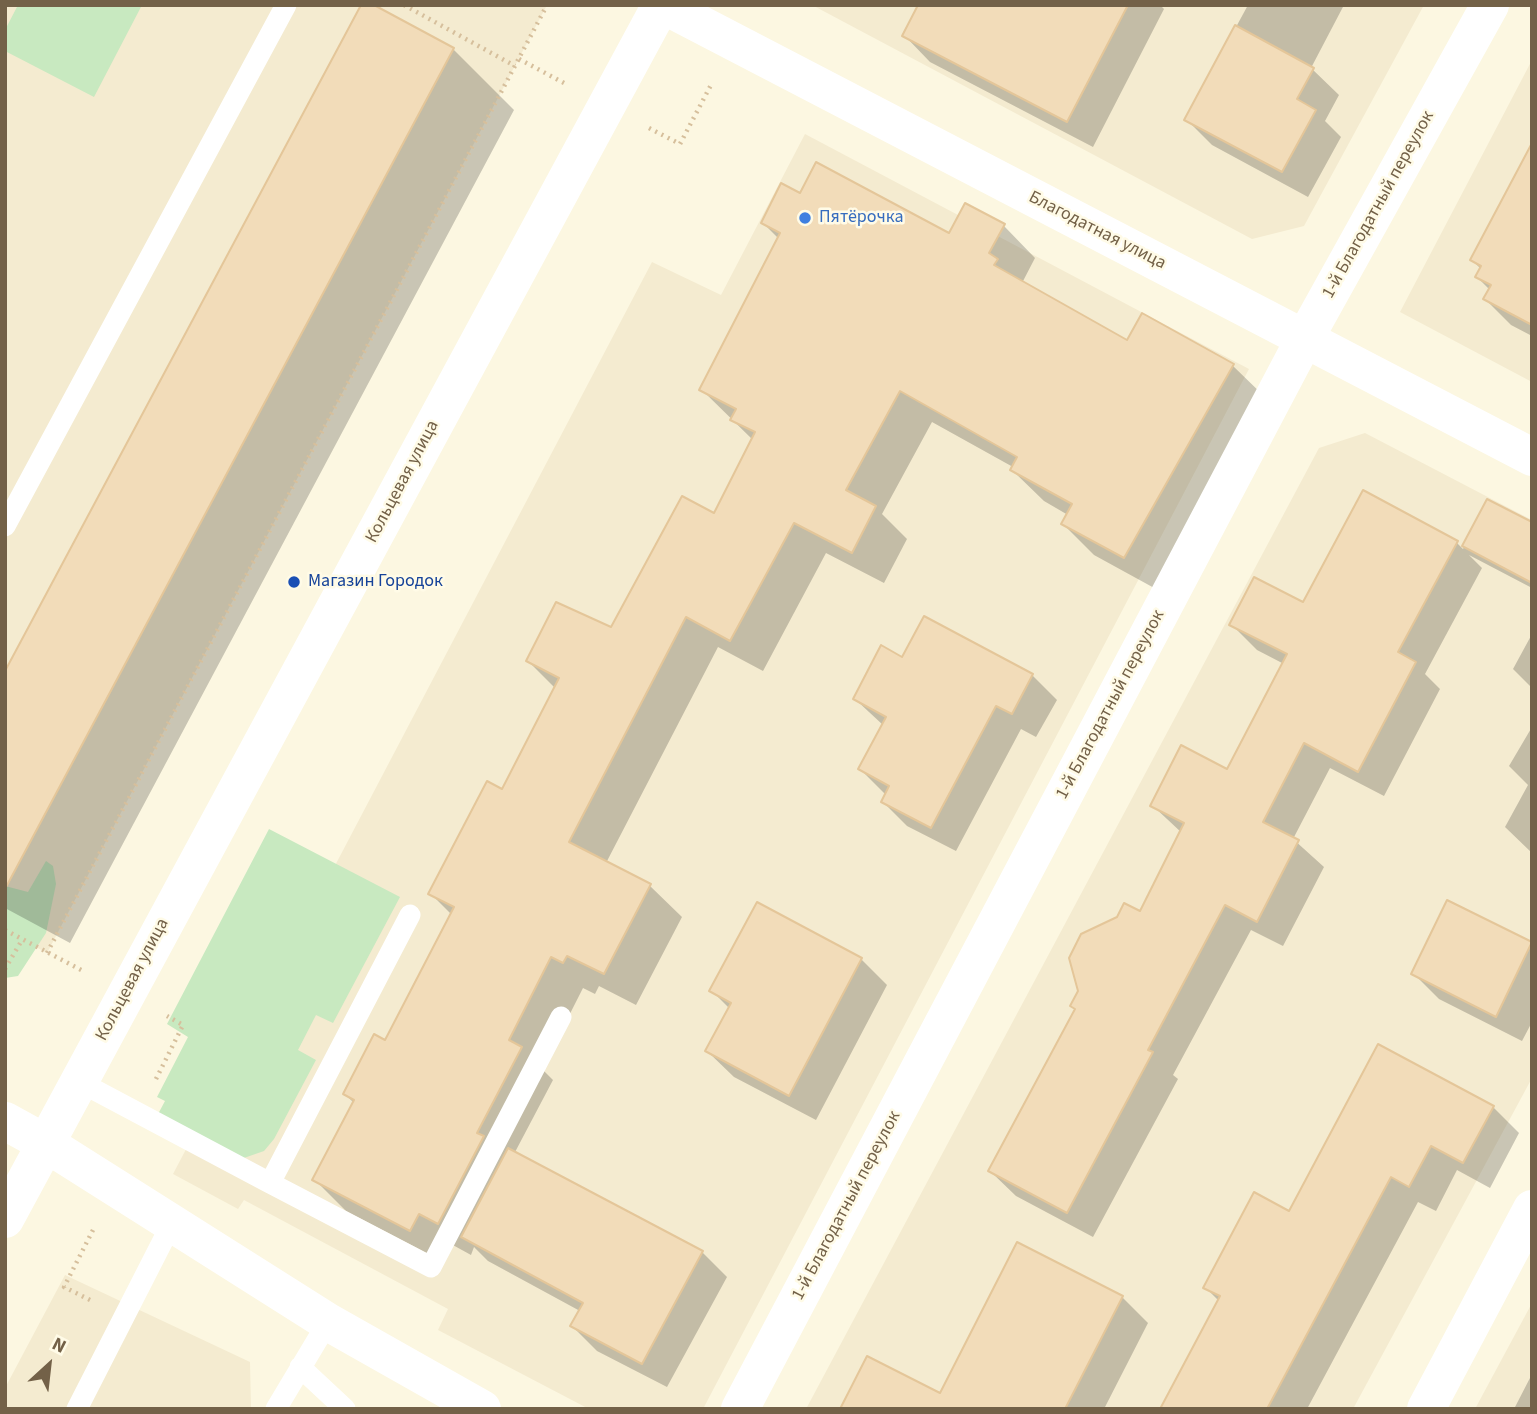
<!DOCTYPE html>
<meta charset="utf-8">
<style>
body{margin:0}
#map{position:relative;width:1537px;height:1414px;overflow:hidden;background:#fcf7e1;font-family:"Source Sans 3",sans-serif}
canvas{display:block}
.frame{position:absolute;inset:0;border:7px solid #736148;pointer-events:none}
.north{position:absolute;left:14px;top:1330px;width:70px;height:70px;-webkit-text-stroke:5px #fffbe7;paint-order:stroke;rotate:27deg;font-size:19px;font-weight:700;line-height:28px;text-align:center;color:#736148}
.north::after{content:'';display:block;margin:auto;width:24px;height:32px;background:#736148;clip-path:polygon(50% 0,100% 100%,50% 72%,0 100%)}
</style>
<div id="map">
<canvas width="1537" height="1414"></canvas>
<div class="frame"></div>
<div class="north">N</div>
</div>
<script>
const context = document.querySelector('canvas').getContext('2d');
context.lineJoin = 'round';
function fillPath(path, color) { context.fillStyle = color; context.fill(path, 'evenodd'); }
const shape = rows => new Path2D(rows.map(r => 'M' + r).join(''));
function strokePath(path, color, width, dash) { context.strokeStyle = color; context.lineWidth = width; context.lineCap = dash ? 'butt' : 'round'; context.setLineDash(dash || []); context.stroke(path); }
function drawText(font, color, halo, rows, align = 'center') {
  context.font = font + ' "Source Sans 3",sans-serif'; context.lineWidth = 5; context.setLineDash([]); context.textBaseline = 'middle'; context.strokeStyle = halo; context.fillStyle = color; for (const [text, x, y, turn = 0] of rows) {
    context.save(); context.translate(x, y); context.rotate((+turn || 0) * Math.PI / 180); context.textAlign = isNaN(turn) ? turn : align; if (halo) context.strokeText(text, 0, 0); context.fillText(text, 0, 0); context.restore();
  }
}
fillPath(shape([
 [5,5,547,5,47,953,5,930],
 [812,5,1424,5,1304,226,1252,239],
 [1532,60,1532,382,1400,312],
 [805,134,1249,369,703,1409,589,1409,438,1330,448,1309,244,1200,238,1209,173,1174,652,262,721,295],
 [1365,433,1532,520,1532,1078,1353,1409,806,1409,1319,448],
 [65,1275,250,1362,251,1409,5,1409,5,1388],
 [1532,1303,1532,1409,1475,1409]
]), '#f4ebd0');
fillPath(shape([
 [18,5,142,5,94,97,5,51,5,30],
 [269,829,400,897,333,1023,316,1015,298,1050,316,1060,274,1139,264,1151,241,1159,157,1116,165,1101,157,1097,188,1037,167,1024],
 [46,861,53,866,56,884,46,933,18,976,5,978,5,886,28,892]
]), '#c8e9c0');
fillPath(shape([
 [920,5,1160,5,1164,9,1093,147,930,62,904,35],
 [1248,5,1344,5,1311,68,1339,95,1325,121,1341,137,1308,197,1212,145,1186,119],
 [453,49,514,110,70,943,5,908,5,675],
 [801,195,950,235,1004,226,1035,258,1022,283,1128,343,1233,366,1265,397,1156,589,1094,555,1063,524,1068,515,1044,501,1012,470,1013,467,932,422,882,514,907,539,884,583,826,553,763,671,718,647,606,863,650,886,682,917,636,1005,599,986,595,994,583,988,542,1069,553,1080,514,1154,702,1252,727,1277,667,1387,597,1351,572,1326,580,1311,488,1261,474,1247,471,1255,451,1244,442,1261,346,1211,314,1179,354,1103,345,1094,386,1042,452,915,430,893,502,791,556,689,528,661,612,629,714,515,753,440,701,389,779,239,763,223],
 [1532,198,1532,336,1511,325,1485,299,1490,290,1477,277,1481,269,1472,260],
 [1488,502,1532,524,1532,588,1469,555,1482,568,1425,674,1440,689,1384,796,1330,768,1293,839,1324,867,1283,946,1251,930,1173,1075,1178,1079,1093,1237,1016,1196,990,1171,1140,914,1182,833,1152,805,1228,771,1284,664,1257,650,1231,624,1303,604,1457,543,1463,549],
 [1532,634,1532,688,1513,669],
 [903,660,1032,675,1057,700,1036,737,1021,729,956,851,907,826,883,802,886,795,860,769,883,725,855,699],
 [1532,727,1532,853,1505,827,1528,785,1509,766],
 [1448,902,1532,944,1532,1022,1522,1041,1439,999,1413,973],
 [861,959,887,985,816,1120,734,1077,707,1051,730,1009,712,991],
 [1493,1107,1519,1133,1490,1188,1457,1170,1436,1211,1418,1202,1307,1409,1162,1409,1219,1301,1205,1287,1289,1213],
 [1122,1297,1148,1323,1104,1409,842,1409,940,1396],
 [1531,1376,1532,1409,1514,1409]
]), '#0003');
const building = shape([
 [361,5,374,5,454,48,5,889,5,671,361,5],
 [918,5,1128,5,1067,122,902,36,918,5],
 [1235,25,1314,68,1297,99,1316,110,1282,172,1184,120,1235,25],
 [1532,143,1532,325,1483,299,1491,285,1475,277,1481,266,1470,260,1532,143],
 [816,162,949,233,965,203,1005,224,989,253,998,259,994,265,1127,340,1142,313,1234,364,1124,558,1061,524,1072,504,1010,470,1017,457,900,391,846,490,876,506,852,553,794,523,730,641,686,617,569,842,651,884,604,974,567,956,563,963,551,957,509,1040,522,1047,477,1133,484,1136,438,1224,419,1214,410,1231,312,1180,354,1100,343,1094,374,1034,385,1040,454,907,428,894,487,781,502,789,559,678,526,661,556,602,611,627,682,496,714,513,755,432,730,420,736,409,699,390,780,233,761,223,781,183,800,193,816,162],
 [1363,490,1458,541,1398,652,1416,662,1358,772,1304,743,1263,822,1299,840,1257,922,1225,905,1148,1050,1153,1052,1067,1213,988,1171,1075,1009,1070,1006,1078,991,1069,958,1081,934,1117,917,1124,903,1140,911,1184,823,1150,806,1181,745,1227,769,1287,654,1229,625,1254,577,1303,602,1363,490],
 [1487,499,1532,522,1532,583,1462,546,1487,499],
 [924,616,1033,674,1012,714,996,706,931,828,881,802,889,786,858,769,886,717,853,699,881,645,902,657,924,616],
 [1447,900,1532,942,1496,1017,1411,974,1447,900],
 [757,902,862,958,789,1096,705,1051,731,1003,709,991,757,902],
 [1378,1044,1494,1106,1463,1163,1431,1146,1409,1187,1391,1177,1267,1409,1160,1409,1220,1296,1203,1288,1254,1192,1289,1211,1378,1044],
 [508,1148,703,1251,642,1364,570,1326,583,1303,461,1237,508,1148],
 [1017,1242,1123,1296,1065,1409,840,1409,867,1356,940,1393,1017,1242]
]);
fillPath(building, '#f2dcb9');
strokePath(building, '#e4c699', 2);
strokePath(shape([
 [404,5,515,66],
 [519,59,564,83],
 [649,128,680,144,712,83],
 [5,930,85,972],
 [47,953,547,5],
 [5,969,22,940],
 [156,1079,183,1025,167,1016],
 [90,1300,64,1287,93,1230]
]), '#d6bf9c', 4.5, [2, 5]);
strokePath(shape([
 [5,526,286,5],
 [78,1081,270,1183,410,915],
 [270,1183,431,1267,561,1017],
 [300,1367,345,1409],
 [77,1409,173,1221],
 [276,1409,328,1322]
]), '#fff', 21);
strokePath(shape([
 [663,5,1532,457],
 [45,1143,328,1322,482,1409],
 [740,1409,1305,338,1490,5],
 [1426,1409,1532,1209]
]), '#fff', 38);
strokePath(shape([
 [5,1121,45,1143],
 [5,1219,661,5]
]), '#fff', 38);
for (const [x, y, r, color] of [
 [805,218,7,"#3f7fe0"],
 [294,582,7,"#1a4fb4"]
]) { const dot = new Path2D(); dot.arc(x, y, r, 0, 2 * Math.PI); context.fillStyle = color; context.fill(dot); strokePath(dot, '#fffbe7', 2.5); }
drawText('18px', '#736148', '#fffbe7', [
 ["1-й Благодатный переулок",1379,205,-61],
 ["Благодатная улица",1097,231,27],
 ["Кольцевая улица",403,482,-62],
 ["1-й Благодатный переулок",1111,705,-62],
 ["Кольцевая улица",133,980,-62],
 ["1-й Благодатный переулок",847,1206,-62]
]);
drawText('18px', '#366cbe', '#fffbe7', [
 ["Пятёрочка",819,218]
], 'left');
drawText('18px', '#164399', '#fffbe7', [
 ["Магазин Городок",308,582]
], 'left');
</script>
